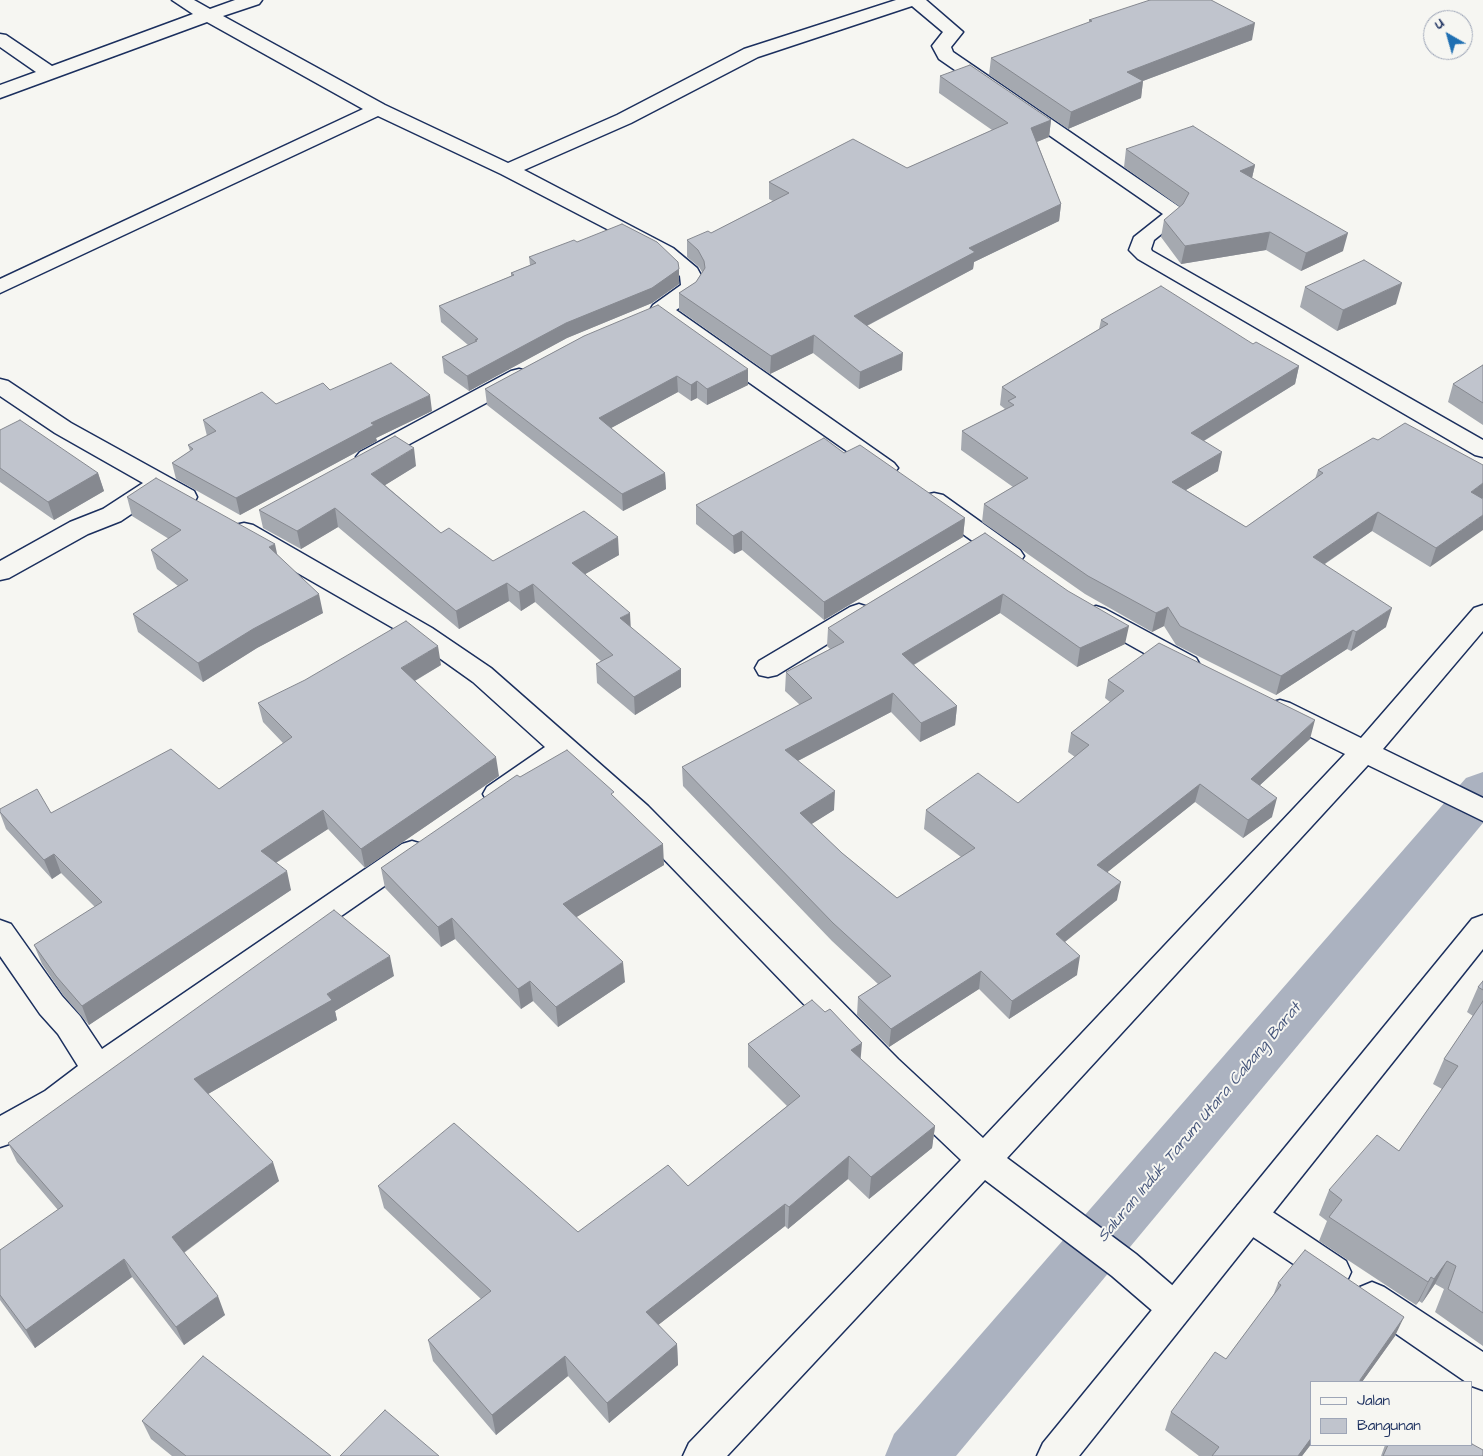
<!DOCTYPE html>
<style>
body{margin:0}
#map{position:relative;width:1483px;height:1456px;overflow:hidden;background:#f6f6f2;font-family:"Architects Daughter",sans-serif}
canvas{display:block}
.legend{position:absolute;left:1310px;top:1381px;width:162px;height:65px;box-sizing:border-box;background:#f6f6f2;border:1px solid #9ea6b7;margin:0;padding:6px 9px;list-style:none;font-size:15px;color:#1b2f5e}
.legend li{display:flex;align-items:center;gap:10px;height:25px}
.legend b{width:25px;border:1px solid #9ea6b7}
.north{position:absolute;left:1423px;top:10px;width:50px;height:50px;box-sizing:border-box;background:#f6f6f2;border:1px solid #9ea6b7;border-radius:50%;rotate:322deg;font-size:14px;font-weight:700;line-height:20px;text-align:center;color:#1b2f5e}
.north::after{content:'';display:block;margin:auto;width:18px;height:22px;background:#1f6fb2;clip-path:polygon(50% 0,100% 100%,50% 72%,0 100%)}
</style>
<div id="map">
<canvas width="1483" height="1456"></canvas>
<ul class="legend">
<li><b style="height:6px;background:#f6f6f2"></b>Jalan</li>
<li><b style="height:14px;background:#c0c4cd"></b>Bangunan</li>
</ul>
<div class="north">U</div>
</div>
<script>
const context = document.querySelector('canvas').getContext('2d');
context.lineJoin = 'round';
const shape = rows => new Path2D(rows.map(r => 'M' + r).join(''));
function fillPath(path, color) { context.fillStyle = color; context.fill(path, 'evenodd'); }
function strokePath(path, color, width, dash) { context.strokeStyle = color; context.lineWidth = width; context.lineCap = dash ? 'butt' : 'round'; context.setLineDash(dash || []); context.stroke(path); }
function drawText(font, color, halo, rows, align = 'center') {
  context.font = font + ' "Architects Daughter",sans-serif'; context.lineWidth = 4; context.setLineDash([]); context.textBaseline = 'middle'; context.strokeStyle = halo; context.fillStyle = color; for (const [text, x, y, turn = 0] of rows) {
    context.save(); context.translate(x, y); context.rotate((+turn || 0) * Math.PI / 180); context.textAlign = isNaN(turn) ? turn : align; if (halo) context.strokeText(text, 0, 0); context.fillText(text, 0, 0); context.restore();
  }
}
fillPath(shape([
 [1483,772,1483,823,956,1456,885,1456,894,1434,1466,778,1483,772]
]), '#abb2c0');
const minor = shape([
 [172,0,194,0,210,9,235,0,262,0,259,4,223,16,385,105,508,163,617,115,744,49,896,0,926,0,963,32,951,47,953,52,1181,208,1184,212,1179,220,1154,240,1151,249,1152,251,1483,440,1483,457,1475,455,1138,259,1129,250,1134,237,1163,214,939,59,932,46,943,32,912,6,758,57,631,123,524,170,673,248,697,268,703,279,703,285,695,298,676,310,894,463,898,468,894,473,886,476,878,473,653,315,650,310,653,305,681,285,680,276,659,256,501,174,378,116,0,293,0,279,363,109,207,22,0,98,0,85,36,72,0,47,0,34,6,35,52,66,193,14,172,0],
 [519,369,527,371,530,376,527,381,376,462,368,464,360,462,356,457,360,452,511,371,519,369],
 [0,379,8,381,71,423,194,491,197,497,194,503,185,505,161,494,121,521,88,534,9,578,0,580,0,561,70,522,103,509,143,483,55,433,0,396,0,379],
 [934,493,943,495,1020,550,1024,556,1020,562,1011,564,1002,562,925,507,922,501,925,495,934,493],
 [244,523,253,525,432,628,491,668,648,806,898,1059,983,1138,1345,754,1270,717,1266,710,1270,703,1280,700,1290,703,1361,738,1474,608,1483,605,1483,631,1383,749,1483,798,1483,821,1368,765,1007,1158,1136,1254,1186,1297,1192,1308,1186,1319,1174,1324,1162,1319,1112,1276,985,1180,727,1456,683,1456,689,1443,961,1160,876,1079,628,822,563,763,507,801,497,805,487,801,483,794,487,787,545,747,473,682,414,640,235,537,232,531,235,525,244,523],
 [859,604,868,607,872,613,868,619,777,675,768,677,759,675,755,668,759,661,850,607,859,604],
 [1096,606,1105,609,1196,658,1200,665,1196,672,1187,674,1178,672,1087,621,1083,615,1087,609,1096,606],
 [412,841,422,844,427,852,422,860,155,1045,67,1111,12,1143,0,1147,0,1116,45,1091,78,1066,58,1034,40,1014,0,956,0,920,11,924,62,996,80,1016,102,1049,402,844,412,841],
 [1250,1201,1262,1205,1346,1261,1351,1272,1346,1283,1334,1288,1322,1283,1238,1227,1233,1216,1238,1205,1250,1201],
 [1372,1282,1384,1287,1483,1352,1483,1390,1472,1386,1472,1382,1466,1382,1360,1309,1354,1298,1360,1287,1372,1282]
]);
const major = shape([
 [1483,915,1483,949,1079,1456,1037,1456,1043,1443,1472,919,1483,915]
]);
strokePath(minor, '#1b2f5e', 3);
strokePath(major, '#1b2f5e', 3);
fillPath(minor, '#f6f6f2');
fillPath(major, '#f6f6f2');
fillPath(shape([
 [1089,20,1252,40,1143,81,1141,98,1068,129,989,75,991,58,1089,23],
 [940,76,1051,120,1049,137,1037,142,1061,204,1059,221,974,262,973,269,867,326,902,370,859,389,813,353,770,374,679,310,679,293,696,282,702,272,699,267,687,257,687,240,711,233,773,201,769,199,769,182,907,168,992,130,939,93],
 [1126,149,1255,165,1252,178,1343,251,1301,271,1266,250,1181,264,1161,237,1164,220,1180,207,1124,167],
 [577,242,679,269,679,284,652,303,567,338,469,391,444,373,442,357,468,345,441,322,439,306,511,276,511,273,530,265,529,257],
 [1305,287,1396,304,1337,331,1300,307],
 [1101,320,1253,344,1299,366,1295,384,1204,441,1218,471,1186,490,1246,527,1315,479,1318,470,1482,499,1430,567,1372,531,1325,564,1386,627,1351,651,1347,649,1276,695,1176,645,1164,626,1152,632,1085,594,982,522,984,504,1013,487,961,450,962,431,1005,409,1000,405,1002,387,1099,329],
 [584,336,748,385,707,405,697,398,691,401,678,392,611,428,665,473,666,489,623,511,487,405,485,389],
 [1483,365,1483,425,1448,402,1453,384],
 [330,390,432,411,376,438,377,441,240,515,176,479,172,463,190,451,188,445,207,436,203,420,276,404],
 [0,430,98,473,104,491,54,520,0,482],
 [844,453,965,518,963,537,824,620,742,550,734,554,696,524,696,505],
 [416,466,385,485,441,533,493,561,619,555,585,574,681,687,635,715,597,683,596,664,601,661,535,602,521,611,509,601,459,629,338,527,301,549,263,528,259,510],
 [127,497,277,555,323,613,257,648,203,682,138,632,133,614,178,586,157,569,151,550,169,539,132,516],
 [985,533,1125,644,1077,667,1000,613,914,665,957,706,955,725,920,742,891,712,798,761,834,810,811,824,842,853,897,898,961,857,924,829,926,810,1018,803,1075,757,1068,752,1071,733,1110,702,1105,698,1108,680,1310,739,1260,785,1272,817,1243,838,1195,802,1107,872,1117,900,1065,942,1077,975,1009,1019,979,989,889,1047,857,1015,858,997,878,984,832,941,683,786,682,767,800,705,785,691,786,672,830,649,827,646,828,628],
 [441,665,415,681,499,776,365,868,328,829,276,863,291,890,89,1025,63,995,42,964,34,945,95,907,61,873,52,879,6,829,0,813,0,809,51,813,219,789,283,743,263,722,258,703],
 [520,777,614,797,664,865,576,917,625,982,558,1027,533,1001,521,1009,455,939,441,947,385,888,381,868],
 [394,976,335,1011,337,1020,208,1094,279,1181,184,1253,225,1315,184,1345,132,1277,35,1348,0,1300,0,1250,58,1210,17,1162,8,1143],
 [1483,981,1483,1346,1435,1312,1444,1289,1435,1284,1422,1303,1419,1301,1416,1305,1319,1241,1327,1221,1319,1215,1329,1190,1399,1151,1442,1089,1433,1084,1444,1059,1473,1016,1467,1012,1478,987],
 [748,1044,861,1059,935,1126,932,1148,869,1199,848,1179,788,1229,785,1226,658,1325,677,1344,678,1365,609,1423,568,1376,496,1435,433,1361,428,1340,481,1299,384,1208,378,1186,578,1232,688,1186,787,1106,748,1067],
 [1278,1283,1395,1336,1362,1382,1312,1382,1312,1443,1302,1456,1199,1456,1165,1430,1171,1412,1226,1359,1273,1296],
 [142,1421,331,1456,172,1456,151,1439],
 [1385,1445,1472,1445,1483,1456,1381,1456]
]), '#a5a9b0');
fillPath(shape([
 [1255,23,1252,40,1124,88,1127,72],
 [1143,81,1141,98,1068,129,1071,112],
 [1051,120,1049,137,1029,145,1031,128],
 [1255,165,1251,182,1240,171],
 [1061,204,1059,221,974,262,973,269,853,333,854,316,969,248],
 [1270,232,1266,250,1181,264,1185,246],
 [1348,233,1343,251,1301,271,1306,253],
 [679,269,679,284,652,303,567,338,469,391,467,376,566,323],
 [1402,283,1396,304,1337,331,1343,310],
 [814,335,813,353,770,374,771,356],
 [903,353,902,370,859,389,860,372],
 [1299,366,1295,384,1187,451,1191,433],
 [748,369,748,385,707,405,707,389],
 [677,376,678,392,600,434,599,418],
 [697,381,697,398,691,401,691,385],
 [430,395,432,411,376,438,377,441,240,515,236,498,371,423],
 [414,448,416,466,374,492,371,474],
 [1222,452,1218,471,1169,500,1172,482],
 [98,473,104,491,54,520,48,502],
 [665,473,666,489,623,511,622,494],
 [1483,483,1483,498,1464,510,1471,492],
 [335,508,338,527,301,549,297,531],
 [1378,512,1372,531,1308,575,1313,557],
 [1483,515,1483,530,1430,567,1436,548],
 [965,518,963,537,824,620,824,602],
 [742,531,742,550,734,554,733,536],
 [618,537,619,555,573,581,572,563],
 [275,544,279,563,269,547],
 [507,583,509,601,459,629,456,611],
 [533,584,535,602,521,611,519,592],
 [319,594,323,613,257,648,203,682,198,663,253,629],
 [1003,594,1000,613,901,672,902,654],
 [1168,607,1164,626,1152,632,1156,613],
 [1392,608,1386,627,1351,651,1356,632],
 [630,613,631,631,620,618],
 [1129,626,1125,644,1077,667,1080,648],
 [1353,630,1347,649,1276,695,1281,676],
 [438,646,441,665,404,687,401,668],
 [681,669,681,687,635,715,634,697],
 [893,693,891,712,784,768,785,750],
 [957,706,955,725,920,742,921,723],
 [1315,720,1310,739,1246,798,1251,779],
 [496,757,499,776,365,868,361,849],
 [1200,784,1195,802,1094,883,1097,865],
 [835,791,834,810,799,832,800,813],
 [1277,798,1272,817,1243,838,1248,820],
 [323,810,328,829,266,869,261,851],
 [663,844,664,865,565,924,563,904],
 [54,854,61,873,52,879,44,860],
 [287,871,291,890,89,1025,82,1006],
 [1121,882,1117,900,1052,952,1056,934],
 [452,918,455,939,441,947,438,927],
 [390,956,394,976,335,1011,337,1020,201,1098,194,1079,327,994],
 [1080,956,1077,975,1009,1019,1012,1001],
 [623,962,625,982,558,1027,556,1007],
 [981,971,979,989,889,1047,891,1029],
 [530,981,533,1001,521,1009,518,989],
 [862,1043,860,1066,851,1050],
 [935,1126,932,1148,869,1199,871,1177],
 [849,1156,848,1179,788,1229,789,1207],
 [273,1162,279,1181,179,1256,172,1237],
 [785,1204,785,1226,648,1333,646,1312],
 [124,1259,132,1277,35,1348,26,1330],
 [1447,1261,1435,1284,1422,1303,1434,1279],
 [1431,1277,1419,1301,1416,1305,1428,1282],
 [218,1296,225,1315,184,1345,176,1327],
 [1404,1317,1395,1336,1362,1382,1359,1382],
 [677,1344,678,1365,609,1423,607,1403],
 [565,1356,568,1376,496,1435,492,1415],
 [1312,1437,1312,1443,1302,1456,1298,1456]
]), '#868990');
const building = shape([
 [1150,0,1211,0,1255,23,1127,72,1143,81,1071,112,991,58,1092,21,1089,20,1150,0],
 [970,65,1051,120,1031,128,1061,204,969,248,975,252,854,316,903,353,860,372,814,335,771,356,679,293,696,282,705,268,704,261,698,250,687,240,708,231,711,233,789,193,769,182,853,139,907,168,1008,123,940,76,970,65],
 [1193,126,1255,165,1240,171,1348,233,1306,253,1270,232,1185,246,1164,220,1183,204,1189,193,1126,149,1193,126],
 [622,224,657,242,678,262,679,269,652,288,566,323,467,376,442,357,477,341,475,340,478,339,439,306,514,275,511,273,536,263,529,257,574,240,577,242,622,224],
 [1364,260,1402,283,1343,310,1305,287,1364,260],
 [1161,286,1253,344,1256,342,1299,366,1191,433,1222,452,1172,482,1246,527,1323,473,1318,470,1373,438,1378,440,1405,423,1483,465,1483,483,1471,492,1483,499,1483,515,1436,548,1378,512,1313,557,1392,608,1356,632,1353,630,1281,676,1180,626,1168,607,1156,613,1088,576,984,504,1028,478,962,431,1014,405,1008,401,1016,397,1002,387,1108,324,1101,320,1161,286],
 [658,305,748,369,707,389,697,381,691,385,677,376,599,418,665,473,622,494,485,389,584,336,658,305],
 [391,363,430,395,371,423,374,425,236,498,172,463,193,449,188,445,216,431,203,420,262,392,276,404,323,383,330,390,391,363],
 [1483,365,1483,403,1453,384,1483,365],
 [20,420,98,473,48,502,0,468,0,430,20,420],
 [395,436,414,448,371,474,441,533,449,528,493,561,584,511,618,537,572,563,630,613,620,618,681,669,634,697,596,664,613,655,533,584,519,592,507,583,456,611,335,508,297,531,259,510,395,436],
 [824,438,844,453,860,445,965,518,824,602,742,531,733,536,696,505,824,438],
 [156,478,275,544,269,547,319,594,253,629,198,663,133,614,188,580,151,550,181,530,127,497,156,478],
 [985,533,1068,591,1129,626,1080,648,1003,594,902,654,957,706,921,723,893,693,785,750,835,791,800,813,842,853,897,898,975,848,926,810,978,773,1018,803,1089,745,1071,733,1124,691,1108,680,1159,643,1315,720,1251,779,1277,798,1248,820,1200,784,1097,865,1121,882,1056,934,1080,956,1012,1001,981,971,891,1029,858,997,891,976,833,923,682,767,812,698,786,672,844,642,828,628,985,533],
 [406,621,438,646,401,668,496,757,361,849,323,810,261,851,287,871,82,1006,56,976,34,945,102,902,54,854,44,860,0,812,0,809,37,789,51,813,171,749,219,789,292,737,258,703,305,680,406,621],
 [567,750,614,792,611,794,663,844,563,904,623,962,556,1007,530,981,518,989,452,918,438,927,381,868,517,775,520,777,567,750],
 [334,910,390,956,327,994,332,1000,194,1079,273,1162,172,1237,218,1296,176,1327,124,1259,26,1330,0,1295,0,1250,63,1206,8,1143,334,910],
 [1483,981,1483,990,1478,987,1483,981],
 [812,1000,825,1012,830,1009,862,1043,851,1050,935,1126,871,1177,849,1156,789,1207,785,1204,646,1312,677,1344,607,1403,565,1356,492,1415,428,1340,491,1291,378,1186,454,1123,578,1232,668,1165,688,1186,800,1096,748,1044,812,1000],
 [1483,1001,1483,1313,1448,1289,1456,1266,1447,1261,1434,1279,1431,1277,1428,1282,1329,1217,1342,1200,1329,1190,1377,1135,1399,1151,1458,1066,1444,1059,1483,1001],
 [1305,1250,1404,1317,1360,1380,1360,1382,1312,1382,1312,1437,1298,1456,1212,1456,1219,1447,1171,1412,1215,1352,1226,1359,1281,1285,1278,1283,1305,1250],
 [203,1356,331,1456,186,1456,142,1421,203,1356],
 [385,1410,439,1456,340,1456,385,1410],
 [1472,1444,1483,1450,1483,1456,1383,1456,1388,1445,1472,1445,1472,1444]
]);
fillPath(building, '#c0c4cd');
strokePath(building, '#868990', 1);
drawText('italic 16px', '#46567b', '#f6f6f2', [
 ["Saluran Induk Tarum Utara Cabang Barat",1200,1123,-50]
]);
</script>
